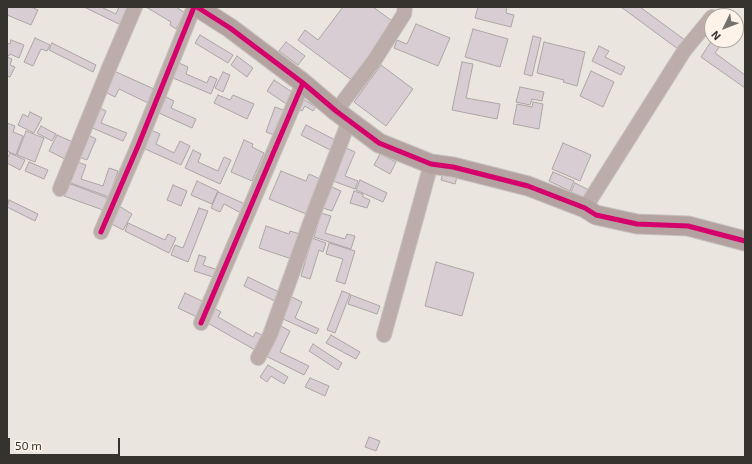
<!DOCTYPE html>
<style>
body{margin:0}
#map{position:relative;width:752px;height:464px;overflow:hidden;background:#ebe5e0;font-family:"Exo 2",sans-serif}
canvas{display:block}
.frame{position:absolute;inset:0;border:8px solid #36322e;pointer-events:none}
.north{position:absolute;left:704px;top:8px;width:40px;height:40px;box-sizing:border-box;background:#fdf3e8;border:1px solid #ada69e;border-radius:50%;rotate:227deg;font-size:11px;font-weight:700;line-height:16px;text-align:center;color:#36322e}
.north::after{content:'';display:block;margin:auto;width:14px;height:18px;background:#75716c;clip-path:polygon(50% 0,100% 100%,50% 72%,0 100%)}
.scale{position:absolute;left:8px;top:438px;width:112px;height:18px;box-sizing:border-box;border:2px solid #36322e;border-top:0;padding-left:5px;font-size:12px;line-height:14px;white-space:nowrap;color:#36322e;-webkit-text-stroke:3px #fdf3e8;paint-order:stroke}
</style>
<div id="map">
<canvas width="752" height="464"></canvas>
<div class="frame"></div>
<div class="north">N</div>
<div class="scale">50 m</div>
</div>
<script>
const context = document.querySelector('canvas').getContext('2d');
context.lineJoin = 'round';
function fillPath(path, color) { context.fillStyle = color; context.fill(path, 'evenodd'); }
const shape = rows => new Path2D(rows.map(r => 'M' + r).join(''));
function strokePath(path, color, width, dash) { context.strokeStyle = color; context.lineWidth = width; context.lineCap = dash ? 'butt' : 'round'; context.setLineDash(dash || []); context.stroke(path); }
const building = shape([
 [7,7,31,7,38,10,31,25,7,15,7,7],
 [84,7,101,7,116,14,119,7,126,7,130,9,123,26,84,7],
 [146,7,176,7,185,13,176,29,170,25,171,22,146,7],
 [343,7,373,7,395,23,353,81,298,40,305,30,318,40,343,7],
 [478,7,507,7,506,13,514,15,511,27,475,18,478,7],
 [621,7,640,7,685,40,678,49,621,7],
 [416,24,450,38,438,66,394,48,397,40,407,44,416,24],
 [473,29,508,39,500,67,465,57,473,29],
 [200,35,233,55,228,63,195,43,200,35],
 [533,36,541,38,532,76,524,74,533,36],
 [35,38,50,45,47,51,41,49,33,66,24,62,35,38],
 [11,40,24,45,19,58,10,54,9,56,7,55,7,43,10,44,11,40],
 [712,40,724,40,715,53,745,75,745,88,701,57,712,40],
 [286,42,305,56,298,65,279,51,286,42],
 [544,42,585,52,577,86,563,82,564,80,537,73,544,42],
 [52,43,96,65,93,72,49,50,52,43],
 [599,46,609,51,605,57,625,67,621,75,592,61,599,46],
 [237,56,253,68,247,77,231,65,237,56],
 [7,57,12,59,10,65,15,67,10,77,7,76,7,57],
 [462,62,473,64,466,98,500,104,497,119,452,110,462,62],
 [179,63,188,67,186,74,207,83,210,76,217,79,211,94,173,78,179,63],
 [381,65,413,89,386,126,354,102,381,65],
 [114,71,154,89,148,103,119,89,115,97,105,92,114,71],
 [591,71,614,82,603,107,580,96,591,71],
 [223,72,230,75,223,92,215,88,223,72],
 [274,80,295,94,288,105,267,91,274,80],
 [520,87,544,92,542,101,532,99,530,105,516,102,520,87],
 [218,95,230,100,233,95,254,104,247,119,214,103,218,95],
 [166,97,174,101,171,108,196,119,192,128,159,113,166,97],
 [301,98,316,107,313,111,305,106,302,111,296,108,301,98],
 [533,102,543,104,539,129,513,124,517,104,532,107,533,102],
 [98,107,106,111,101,123,127,133,123,141,90,127,98,107],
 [275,107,286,111,277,136,266,132,275,107],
 [30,112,42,118,34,133,18,125,23,114,28,117,30,112],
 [7,123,15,126,13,132,23,136,16,155,7,151,7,123],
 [306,125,339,142,334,152,301,135,306,125],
 [41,126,56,134,52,141,37,133,41,126],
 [151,130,160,134,156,144,174,153,180,141,190,146,181,165,143,148,151,130],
 [26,131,44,138,35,162,17,155,26,131],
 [57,135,75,143,67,160,49,151,57,135],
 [88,135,96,139,87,160,74,155,88,135],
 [244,140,253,144,252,147,264,153,252,181,231,172,244,140],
 [563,143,591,155,580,181,552,169,563,143],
 [346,148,355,152,345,176,358,181,355,189,333,181,346,148],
 [193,150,201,154,198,162,218,171,224,157,231,160,220,184,185,168,193,150],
 [10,153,25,160,20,170,7,163,7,159,10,153],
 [380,154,396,162,390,174,374,165,380,154],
 [75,161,86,165,81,179,103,186,109,168,118,171,109,197,68,182,75,161],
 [29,162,48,170,44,179,25,171,29,162],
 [281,171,306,181,309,174,320,179,306,214,269,199,281,171],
 [553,172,574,181,570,191,549,181,553,172],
 [443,173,457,177,455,184,441,180,443,173],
 [360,180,387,193,383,202,356,190,360,180],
 [197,181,218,191,212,204,191,195,197,181],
 [68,183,108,198,103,210,64,196,68,183],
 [575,183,591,191,587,199,571,192,575,183],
 [173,185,187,191,181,206,167,200,173,185],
 [332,187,341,191,332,211,323,208,332,187],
 [354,191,363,194,363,197,370,200,367,208,350,203,354,191],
 [218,192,245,204,241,213,224,204,220,212,211,208,218,192],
 [9,200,38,214,35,221,7,207,9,200],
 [119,206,132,214,123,230,110,223,119,206],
 [199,208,208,211,188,262,171,255,175,245,183,248,199,208],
 [321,213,331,216,325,233,345,239,347,234,355,236,351,249,314,237,321,213],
 [128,223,165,240,168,234,176,238,169,253,125,231,128,223],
 [266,226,289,234,290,231,300,234,292,259,259,248,266,226],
 [312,238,326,243,323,252,319,250,310,279,301,276,312,238],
 [329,243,355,251,345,284,336,281,343,259,326,254,329,243],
 [199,255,206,257,203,265,218,270,216,278,194,271,199,255],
 [436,262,474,273,462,316,425,306,436,262],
 [248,277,279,292,275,301,244,286,248,277],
 [342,291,350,294,335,333,327,330,342,291],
 [185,293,206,303,199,318,178,308,185,293],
 [351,295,380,306,377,314,348,304,351,295],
 [290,296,302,302,295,318,319,329,316,334,281,318,290,296],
 [214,308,221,312,218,317,253,337,256,332,263,336,255,350,206,322,214,308],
 [279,325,290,331,280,352,309,366,304,375,264,355,279,325],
 [331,335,360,352,356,359,326,343,331,335],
 [313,344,342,363,338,370,309,351,313,344],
 [268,365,288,377,284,384,271,376,267,382,260,377,268,365],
 [310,378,329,386,325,396,305,387,310,378],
 [369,437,380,441,376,451,365,447,369,437]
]);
fillPath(building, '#d8cdd2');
strokePath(building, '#aba6a6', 1);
const street = shape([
 [336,111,374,61,404,14,405,7],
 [60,189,109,68,135,7],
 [585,208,684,51,712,17],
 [101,232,138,146,194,7],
 [201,323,303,83],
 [384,335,431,164],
 [258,358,270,335,313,215,349,121]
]);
const secondary = shape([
 [197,7,230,28,303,83,336,111,379,143,431,164,453,167,528,186,585,208,596,215,637,224,688,226,745,241]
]);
strokePath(street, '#c6c1bd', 16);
strokePath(secondary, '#c6c1bd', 21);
strokePath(street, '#bcadaa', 14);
strokePath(secondary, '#b3a29f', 19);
strokePath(shape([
 [197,7,230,28,303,83,336,111,379,143,431,164,453,167,528,186,585,208,596,215,637,224,688,226,745,241],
 [101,232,138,146,194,7],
 [201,323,303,83]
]), '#d6006c', 5);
</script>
